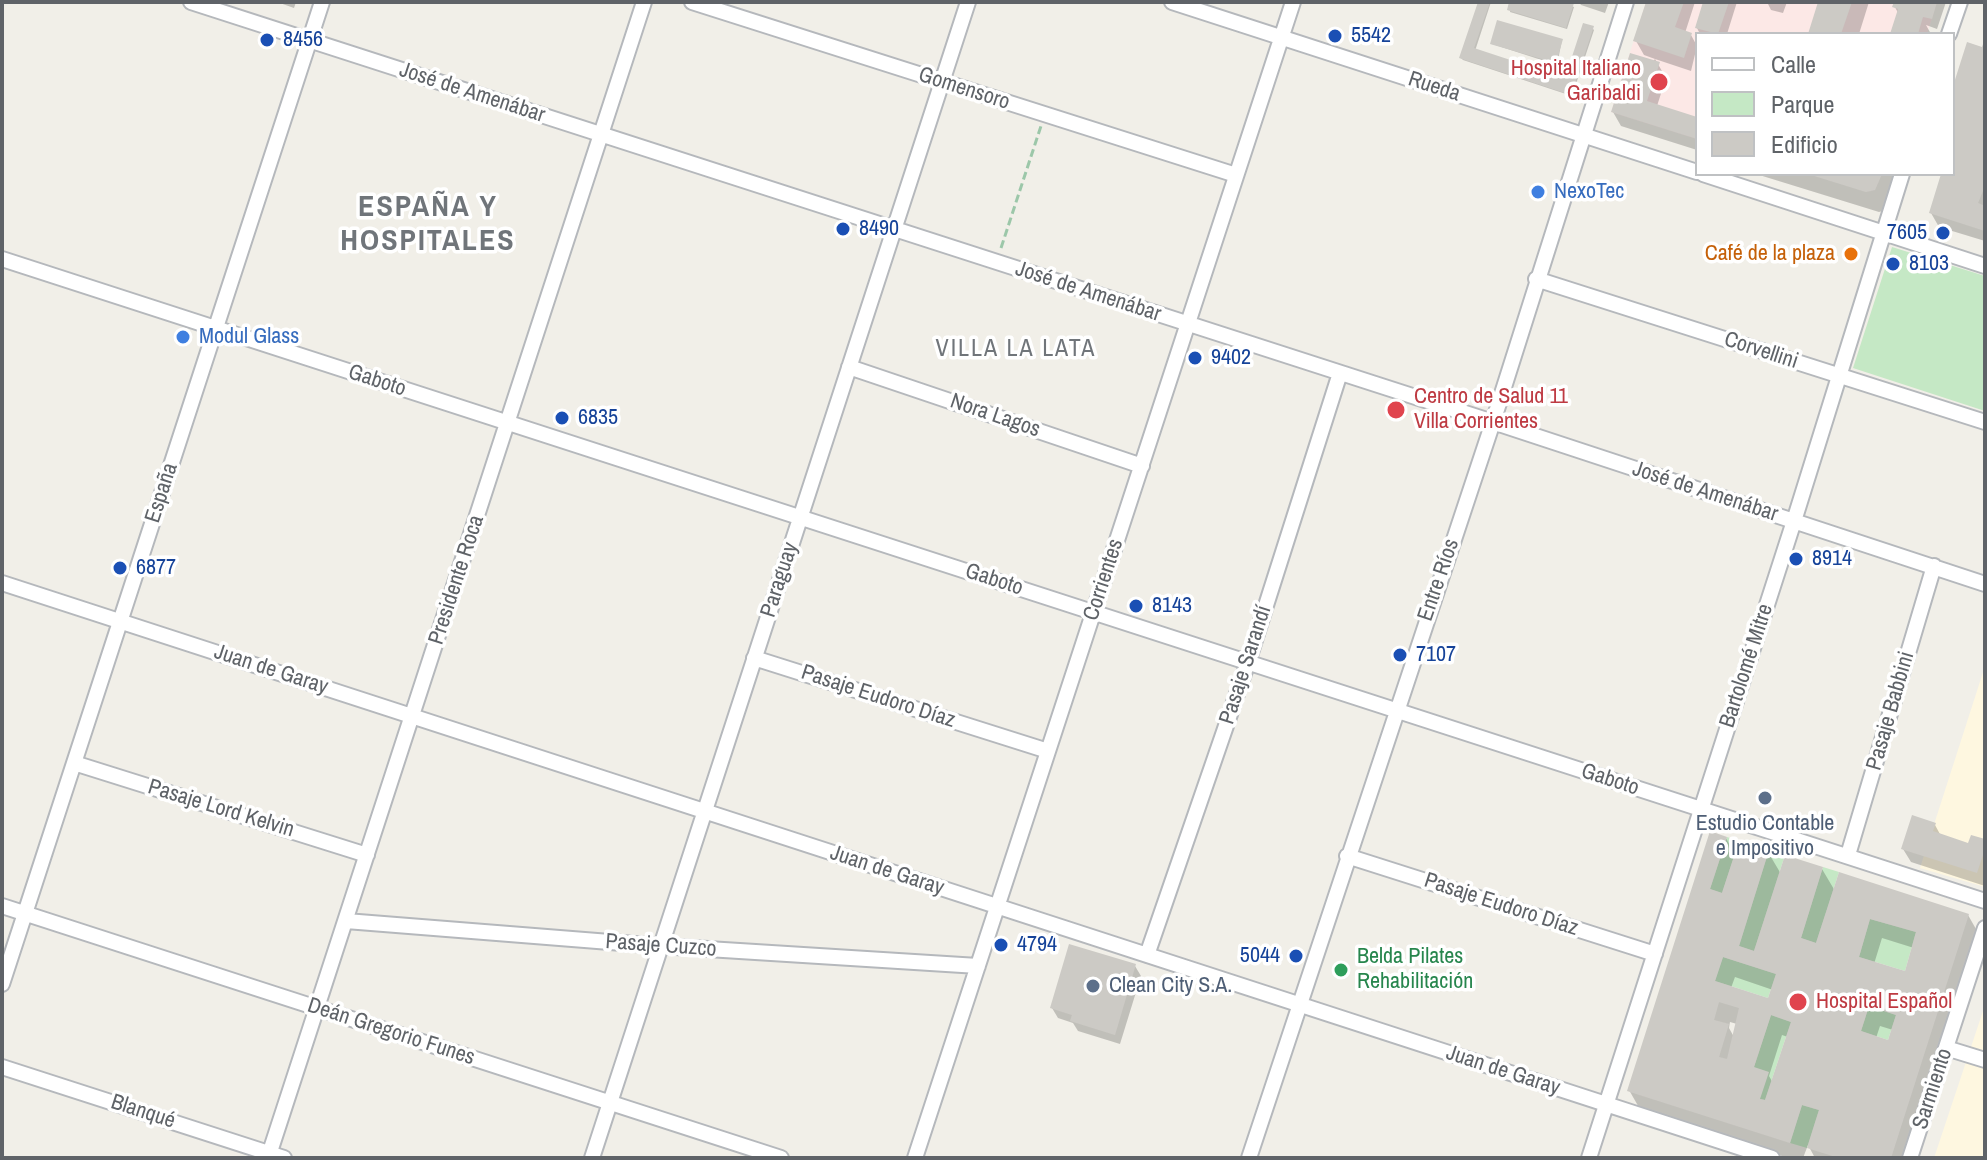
<!DOCTYPE html>
<meta charset="utf-8">
<style>
body{margin:0}
#map{position:relative;width:1987px;height:1160px;overflow:hidden;background:#f1efe8;font-family:"Archivo Narrow",sans-serif}
canvas{display:block}
.frame{position:absolute;inset:0;border:4px solid #5f6368;pointer-events:none}
.legend{position:absolute;left:1695px;top:32px;width:260px;height:144px;box-sizing:border-box;background:#fff;border:2px solid #bfc1c3;margin:0;padding:10px 14px;list-style:none;font-size:24px;color:#5f6368}
.legend li{display:flex;align-items:center;gap:16px;height:40px}
.legend b{width:40px;border:2px solid #bfc1c3}
</style>
<div id="map">
<canvas width="1987" height="1160"></canvas>
<div class="frame"></div>
<ul class="legend">
<li><b style="height:10px;background:#fff"></b>Calle</li>
<li><b style="height:22px;background:#c5e8c5"></b>Parque</li>
<li><b style="height:22px;background:#cccac5"></b>Edificio</li>
</ul>
</div>
<script>
const context = document.querySelector('canvas').getContext('2d');
context.lineJoin = 'round';
function fillPath(path, color) { context.fillStyle = color; context.fill(path, 'evenodd'); }
const shape = rows => new Path2D(rows.map(r => 'M' + r).join(''));
function strokePath(path, color, width, dash) { context.strokeStyle = color; context.lineWidth = width; context.lineCap = dash ? 'butt' : 'round'; context.setLineDash(dash || []); context.stroke(path); }
function drawText(font, color, halo, rows, align = 'center') {
  context.font = font + ' "Archivo Narrow",sans-serif'; context.lineWidth = 7; context.setLineDash([]); context.textBaseline = 'middle'; context.strokeStyle = halo; context.fillStyle = color; for (const [text, x, y, turn = 0] of rows) {
    context.save(); context.translate(x, y); context.rotate((+turn || 0) * Math.PI / 180); context.textAlign = isNaN(turn) ? turn : align; if (halo) context.strokeText(text, 0, 0); context.fillText(text, 0, 0); context.restore();
  }
}
fillPath(shape([
 [1985,666,1985,887,1920,868],
 [1985,1005,1985,1158,1934,1158]
]), '#fef7e0');
fillPath(shape([
 [1646,2,1937,2,1927,34,1697,34,1697,139,1611,112]
]), '#fce8e6');
fillPath(shape([
 [1892,247,1985,276,1985,411,1853,368],
 [1727,837,1739,841,1722,893,1710,889],
 [1769,850,1785,855,1754,951,1739,946],
 [1823,867,1839,872,1816,943,1801,938],
 [1870,919,1916,932,1905,971,1859,957],
 [1723,957,1776,974,1768,998,1715,981],
 [1869,1006,1896,1015,1888,1040,1861,1031],
 [1771,1015,1791,1022,1765,1100,1760,1099,1754,1067],
 [1802,1105,1819,1110,1807,1148,1790,1143]
]), '#c5e8c5');
fillPath(shape([
 [277,2,296,2,294,8],
 [1480,2,1491,2,1475,51,1566,81,1592,28,1594,30,1572,96,1463,60,1461,58],
 [1511,2,1562,2,1574,7,1567,29,1510,12],
 [1579,2,1609,2,1605,13,1581,5],
 [1648,2,1695,2,1685,33,1691,35,1697,46,1691,71,1655,59,1666,78,1657,106,1697,119,1697,150,1621,126,1613,112,1655,59,1644,55,1636,41],
 [1706,2,1737,2,1727,34,1700,34,1697,28],
 [1767,2,1787,2,1783,13,1771,10],
 [1820,2,1869,2,1859,34,1810,34],
 [1896,2,1946,2,1937,29,1926,25,1931,34,1892,34,1898,13,1895,7],
 [1562,40,1557,65,1492,44],
 [1985,44,1985,241,1939,227,1931,213,1944,174,1953,174,1953,93],
 [1756,174,1900,174,1886,210,1879,212],
 [1935,825,1941,836,1970,845,1985,841,1985,886,1911,862,1903,849],
 [1726,838,1736,857,1768,852,1781,874,1822,869,1835,891,1968,915,1980,936,1909,1158,1815,1158,1808,1145,1803,1158,1788,1158,1641,1111,1629,1090],
 [1882,938,1914,948,1906,974,1874,964],
 [1735,977,1773,990,1770,1001,1731,988],
 [1730,1022,1737,1024,1734,1037,1729,1028],
 [1880,1026,1893,1030,1890,1042,1876,1038],
 [1782,1035,1788,1037,1773,1083,1769,1076],
 [1135,966,1141,976,1120,1044,1078,1031,1073,1023,1058,1018,1052,1008]
]), '#0003');
fillPath(shape([
 [1478,2,1490,2,1474,48,1565,78,1583,23,1594,26,1571,95,1459,58],
 [1509,2,1569,2,1574,3,1566,28,1507,10],
 [1646,2,1684,2,1675,27,1692,33,1684,58,1633,41],
 [1703,2,1729,2,1718,34,1695,28],
 [1818,2,1852,2,1841,34,1808,34],
 [1894,2,1937,2,1932,19,1923,17,1918,34,1890,34,1898,9,1892,7],
 [1497,20,1563,39,1556,63,1490,44],
 [1984,41,1985,186,1978,203,1985,206,1985,231,1929,213,1941,174,1953,174,1953,86,1967,42,1982,47],
 [1630,53,1660,62,1647,101,1697,117,1697,139,1611,112],
 [1808,174,1882,174,1875,190,1866,192],
 [1912,815,1936,823,1933,831,1968,843,1971,835,1985,839,1985,849,1977,873,1901,849],
 [1710,831,1727,837,1710,889,1722,893,1739,841,1769,850,1739,946,1754,951,1785,855,1823,867,1801,938,1816,943,1839,872,1969,914,1891,1158,1839,1158,1807,1148,1819,1110,1802,1105,1790,1143,1627,1091],
 [1870,919,1916,932,1905,971,1859,957],
 [1723,957,1776,974,1768,998,1715,981],
 [1719,1002,1739,1008,1727,1059,1719,1057,1729,1024,1714,1020],
 [1869,1006,1896,1015,1888,1040,1861,1031],
 [1771,1015,1791,1022,1765,1100,1760,1099,1769,1072,1754,1067],
 [1069,944,1136,964,1115,1035,1070,1021,1072,1015,1050,1008]
]), '#cccac5');
const minor = shape([
 [191,2,1493,422,1985,584],
 [692,2,1236,175],
 [1172,2,1697,172],
 [1949,34,1960,2],
 [1703,174,1985,266],
 [2,259,1985,901],
 [1536,279,1985,422],
 [849,367,1142,466],
 [2,583,1772,1158],
 [754,658,1048,751],
 [74,763,367,855],
 [1848,855,1934,566],
 [1347,856,1655,954],
 [2,906,781,1158],
 [346,921,660,946,978,966],
 [1147,955,1248,662,1340,373],
 [2,984,322,2],
 [1946,1048,1985,1060],
 [2,1067,284,1158],
 [268,1158,644,2],
 [592,1158,968,2],
 [915,1158,1293,2],
 [1249,1158,1493,422,1626,2],
 [1589,1158,1794,521,1902,174],
 [1910,1158,1985,928]
]);
strokePath(minor, '#b5b8bc', 18);
strokePath(shape([
 [1001,248,1041,126]
]), '#9cc7a9', 3, [8, 4]);
strokePath(minor, '#fff', 14);
for (const [x, y, r, color] of [
 [1335,36,8,"#1a4fb4"],
 [267,40,8,"#1a4fb4"],
 [1659,82,10,"#e0444e"],
 [1538,192,8,"#3f7fe0"],
 [843,229,8,"#1a4fb4"],
 [1943,233,8,"#1a4fb4"],
 [1851,254,8,"#e8710a"],
 [1893,264,8,"#1a4fb4"],
 [183,337,8,"#3f7fe0"],
 [1195,358,8,"#1a4fb4"],
 [1396,410,10,"#e0444e"],
 [562,418,8,"#1a4fb4"],
 [1796,559,8,"#1a4fb4"],
 [120,568,8,"#1a4fb4"],
 [1136,606,8,"#1a4fb4"],
 [1400,655,8,"#1a4fb4"],
 [1765,798,8,"#5c6f8a"],
 [1001,945,8,"#1a4fb4"],
 [1296,956,8,"#1a4fb4"],
 [1341,970,8,"#2e9e5b"],
 [1093,986,8,"#5c6f8a"],
 [1798,1002,10,"#e0444e"]
]) { const dot = new Path2D(); dot.arc(x, y, r, 0, 2 * Math.PI); context.fillStyle = color; context.fill(dot); strokePath(dot, '#fff', 3); }
drawText('22px', '#164399', '#fff', [
 ["5542",1351,36],
 ["8456",283,40],
 ["8490",859,229],
 ["7605",1927,233,"right"],
 ["8103",1909,264],
 ["9402",1211,358],
 ["6835",578,418],
 ["8914",1812,559],
 ["6877",136,568],
 ["8143",1152,606],
 ["7107",1416,655],
 ["4794",1017,945],
 ["5044",1280,956,"right"]
], 'left');
drawText('22px', '#be3a42', '#fff', [
 ["Hospital Italiano",1641,69,"right"],
 ["Garibaldi",1641,94,"right"],
 ["Centro de Salud 11",1414,397],
 ["Villa Corrientes",1414,422],
 ["Hospital Español",1816,1002]
], 'left');
drawText('22px', '#5f6368', '#fff', [
 ["Rueda",1434,87,18],
 ["Gomensoro",964,89,18],
 ["José de Amenábar",472,93,18],
 ["José de Amenábar",1088,292,18],
 ["Corvellini",1761,351,18],
 ["Gaboto",377,381,18],
 ["Nora Lagos",995,416,19],
 ["José de Amenábar",1705,492,18],
 ["España",162,493,-72],
 ["Presidente Roca",457,580,-72],
 ["Paraguay",780,580,-72],
 ["Gaboto",994,580,18],
 ["Corrientes",1104,580,-72],
 ["Entre Ríos",1439,580,-71],
 ["Pasaje Sarandí",1246,665,-72],
 ["Bartolomé Mitre",1747,666,-72],
 ["Juan de Garay",271,670,18],
 ["Pasaje Eudoro Díaz",878,697,18],
 ["Pasaje Babbini",1891,711,-74],
 ["Gaboto",1610,780,18],
 ["Pasaje Lord Kelvin",221,809,17],
 ["Juan de Garay",887,871,18],
 ["Pasaje Eudoro Díaz",1501,905,18],
 ["Pasaje Cuzco",661,946,4],
 ["Deán Gregorio Funes",391,1032,18],
 ["Juan de Garay",1503,1071,18],
 ["Sarmiento",1933,1089,-72],
 ["Blanqué",143,1112,18]
]);
drawText('22px', '#366cbe', '#fff', [
 ["NexoTec",1554,192],
 ["Modul Glass",199,337]
], 'left');
drawText('22px', '#c56008', '#fff', [
 ["Café de la plaza",1835,254]
], 'right');
drawText('22px', '#4e5e75', '#fff', [
 ["Estudio Contable",1765,824],
 ["e Impositivo",1765,849],
 ["Clean City S.A.",1109,986,"left"]
]);
drawText('22px', '#27864d', '#fff', [
 ["Belda Pilates",1357,957],
 ["Rehabilitación",1357,982]
], 'left');
context.letterSpacing = '2px';
drawText('24px', '#70757a', '#fff', [
 ["VILLA LA LATA",1016,350]
]);
context.letterSpacing = '0px';
context.letterSpacing = '2px';
drawText('bold 30px', '#70757a', '#fff', [
 ["ESPAÑA Y",428,208],
 ["HOSPITALES",428,242]
]);
context.letterSpacing = '0px';
</script>
